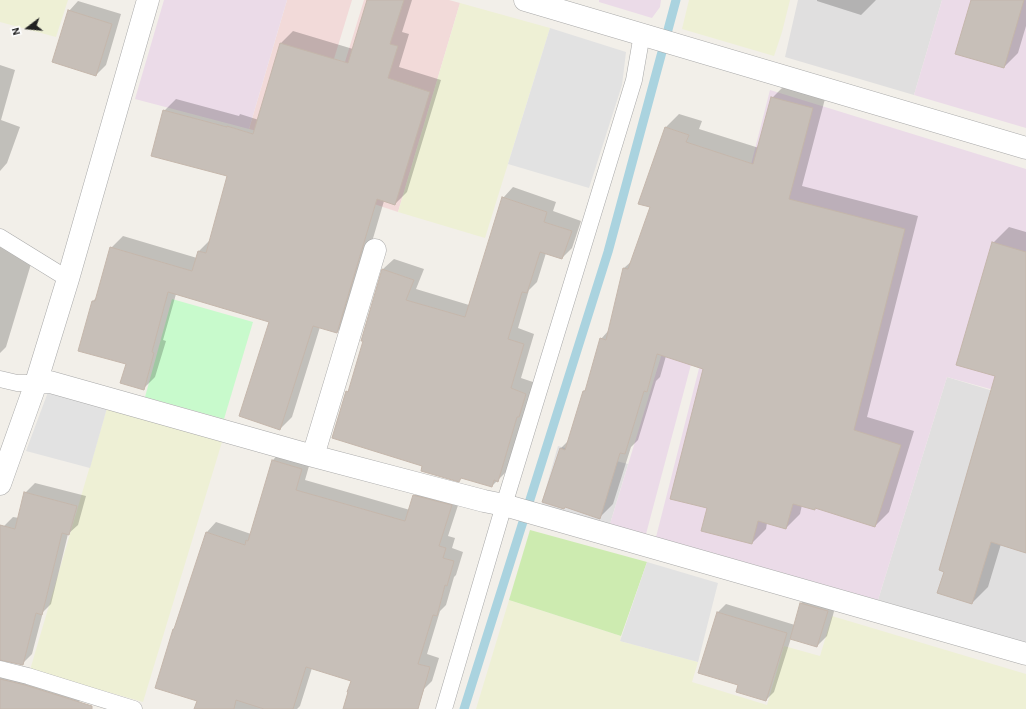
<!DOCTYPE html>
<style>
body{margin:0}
#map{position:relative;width:1026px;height:709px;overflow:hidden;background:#f2efe9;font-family:"Alegreya Sans",sans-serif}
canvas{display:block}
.north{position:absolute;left:8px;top:8px;width:40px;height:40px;-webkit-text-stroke:3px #fff;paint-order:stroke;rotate:254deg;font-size:11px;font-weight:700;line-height:16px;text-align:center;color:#222}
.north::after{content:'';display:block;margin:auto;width:14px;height:18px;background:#222;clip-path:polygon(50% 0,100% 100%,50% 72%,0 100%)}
</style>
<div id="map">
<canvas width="1026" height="709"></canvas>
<div class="north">N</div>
</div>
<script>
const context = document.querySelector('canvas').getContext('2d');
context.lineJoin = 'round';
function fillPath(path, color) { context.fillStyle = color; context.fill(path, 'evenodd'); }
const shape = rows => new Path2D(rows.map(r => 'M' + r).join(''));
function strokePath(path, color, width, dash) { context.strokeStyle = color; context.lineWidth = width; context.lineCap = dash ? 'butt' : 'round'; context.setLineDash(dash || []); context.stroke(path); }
fillPath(shape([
 [798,0,942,0,914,95,785,57],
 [947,377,1026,401,1026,643,878,600],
 [558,446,628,464,610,524,541,505]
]), '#e0dfdf');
fillPath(shape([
 [287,0,352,0,308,144,249,129],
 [364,0,449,0,460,3,398,212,308,182]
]), '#f2dad9');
fillPath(shape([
 [164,0,287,0,249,129,135,99],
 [599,0,661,0,660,7,652,18,599,2],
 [942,0,1026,0,1026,128,914,95],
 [770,90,1026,169,1026,399,947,377,878,600,656,537],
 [683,284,710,293,646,534,610,524]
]), '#ebdbe8');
fillPath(shape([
 [0,0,68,0,56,37,0,22],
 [689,0,790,0,782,32,774,56,682,29],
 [460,3,550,28,485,238,398,212],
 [107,408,222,442,143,702,30,670],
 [509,600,621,636,620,641,698,662,692,682,767,705,784,646,820,656,832,616,1026,674,1026,709,476,709]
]), '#eef0d5');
fillPath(shape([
 [530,530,647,562,621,636,509,600]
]), '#cdebb0');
fillPath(shape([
 [172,299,253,322,224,419,145,397]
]), '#c8facc');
fillPath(shape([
 [550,28,626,52,622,85,589,188,508,164],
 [48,392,107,408,90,468,26,451],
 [647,562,718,583,698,662,620,641]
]), '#e2e2e2');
fillPath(shape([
 [368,0,412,0,402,32,409,34,399,67,441,80,407,192,395,204,384,201,349,320,337,332,320,327,292,417,280,429,270,321,176,294,163,340,166,341,155,377,143,389,127,363,93,301,97,297,111,248,123,236,197,258,199,251,211,239,228,175,164,111,176,99,239,116,240,114,259,120,281,43,293,31,353,49],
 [817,0,876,0,861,15,817,1],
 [972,0,1026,0,1026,26,1018,53,1004,67],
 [78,1,121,14,106,65,96,75,69,11],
 [0,65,15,70,1,120,20,127,7,163,0,171],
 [786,84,826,95,802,186,918,216,867,417,914,431,889,512,875,526,816,507,815,508,802,505,800,514,786,528,767,523,766,529,752,543,708,507,704,368,666,356,660,377,656,381,638,440,631,447,613,504,599,518,560,449,569,440,584,391,587,388,601,339,609,330,624,268,633,260,651,207,666,127,679,114,702,121,699,129,759,148,772,98],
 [513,187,556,202,553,211,581,221,572,248,562,258,546,253,537,282,529,290,518,328,534,334,521,378,536,383,508,470,492,486,463,477,459,480,423,466,347,392,350,390,364,341,362,340,383,269,394,259,424,269,416,289,469,305,503,198],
 [1009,227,1026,232,1026,551,1001,544,988,587,972,603,996,376,993,243],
 [0,244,34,254,6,347,0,353],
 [282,450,311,459,305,480,410,510,414,496,424,486,461,496,448,536,455,538,452,548,463,552,456,575,454,577,446,605,440,611,427,654,439,658,432,681,424,689,418,709,344,709,352,680,312,668,300,706,297,709,200,709,198,700,175,628,207,532,216,522,251,534,273,460],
 [35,483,86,496,78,525,68,534,51,604,43,612,32,654,22,664,0,659,0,541,4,526,13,517,19,518,25,493],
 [811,593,837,601,827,636,817,646,791,638,774,692,766,700,739,684,718,612,726,604,795,625,801,603],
 [0,659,3,666,83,691,77,709,0,709]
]), '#0003');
strokePath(shape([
 [464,709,608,252,676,0]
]), '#aad3df', 9);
const building = shape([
 [367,0,404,0,390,44,398,46,388,78,430,92,395,205,377,199,337,333,313,326,280,430,239,416,269,322,168,292,152,352,154,353,144,390,120,383,126,364,78,351,92,301,95,301,110,247,192,271,198,251,206,253,227,176,151,156,163,110,227,127,227,126,253,134,280,43,348,63,367,0],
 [971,0,1024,0,1004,68,955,54,971,0],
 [68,10,112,24,96,76,52,62,68,10],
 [771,97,813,108,789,199,905,229,854,430,901,445,875,527,815,508,815,510,793,504,786,529,758,521,752,544,701,531,707,508,670,499,703,369,657,354,647,392,644,391,625,454,620,453,600,519,565,507,564,509,542,502,560,448,565,450,583,391,585,391,600,338,606,340,623,268,628,269,650,207,638,204,665,127,689,135,686,142,753,164,771,97],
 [502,197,547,212,544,222,572,231,562,259,540,252,527,293,522,292,508,339,524,344,511,388,526,394,519,417,517,417,498,482,494,480,492,487,461,478,459,482,421,471,422,466,332,438,346,391,348,392,363,341,361,341,382,269,414,280,406,300,465,317,502,197],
 [992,242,1026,252,1026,553,991,542,972,604,937,593,944,572,939,570,995,376,956,365,992,242],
 [272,460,302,469,296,490,405,521,413,495,452,505,439,546,446,548,443,558,454,561,447,586,445,585,437,616,433,615,418,664,430,667,418,709,343,709,348,692,347,692,351,681,306,667,293,709,264,709,236,700,234,709,194,709,197,701,155,688,173,629,174,629,206,532,245,545,246,540,248,541,272,460],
 [24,492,77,506,69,535,62,533,42,615,36,613,23,665,0,660,0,525,15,529,24,492],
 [800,603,828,611,817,647,790,639,800,603],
 [717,612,787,633,766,701,736,692,738,685,698,673,717,612],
 [0,679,25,685,92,706,92,709,0,709,0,679]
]);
fillPath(building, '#c7bfb8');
strokePath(building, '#c4b6ab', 1);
const lane = shape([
 [0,237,68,279],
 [0,379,17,383,36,383],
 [0,669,28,676,134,709],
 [444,709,504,505,634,80,642,34]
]);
const street = shape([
 [525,0,1026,148],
 [36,383,50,382,313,456,484,501,504,505,1026,654],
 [313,456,375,250],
 [0,484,36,383,68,279,148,0]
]);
strokePath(lane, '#a9a9a9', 17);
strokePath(street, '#a9a9a9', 23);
strokePath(lane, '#fff', 16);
strokePath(street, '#fff', 22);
</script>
